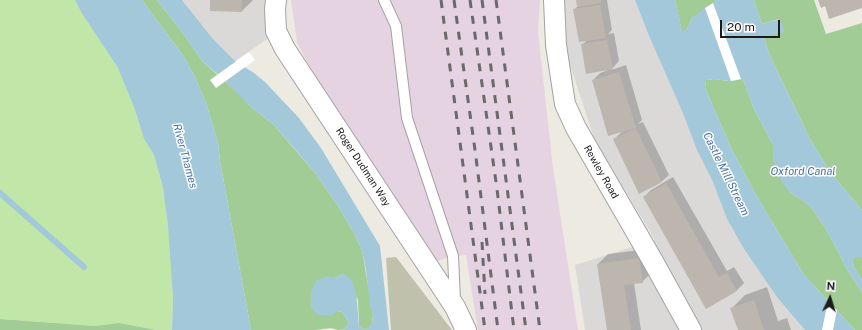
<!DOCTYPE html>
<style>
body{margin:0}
#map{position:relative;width:862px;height:330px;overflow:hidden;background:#edeae1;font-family:"Public Sans",sans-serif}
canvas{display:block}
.north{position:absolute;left:810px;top:278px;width:40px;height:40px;-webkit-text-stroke:3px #fff;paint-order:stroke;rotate:4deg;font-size:11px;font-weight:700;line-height:16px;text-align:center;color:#1c1c1c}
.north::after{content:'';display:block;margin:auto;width:14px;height:18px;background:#1c1c1c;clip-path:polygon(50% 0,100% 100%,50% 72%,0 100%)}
.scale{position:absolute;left:720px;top:20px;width:60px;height:18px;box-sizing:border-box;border:2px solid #1c1c1c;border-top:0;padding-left:5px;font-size:12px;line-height:14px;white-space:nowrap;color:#1c1c1c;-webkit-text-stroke:3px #fff;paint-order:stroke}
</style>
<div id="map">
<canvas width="862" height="330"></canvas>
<div class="north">N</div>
<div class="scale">20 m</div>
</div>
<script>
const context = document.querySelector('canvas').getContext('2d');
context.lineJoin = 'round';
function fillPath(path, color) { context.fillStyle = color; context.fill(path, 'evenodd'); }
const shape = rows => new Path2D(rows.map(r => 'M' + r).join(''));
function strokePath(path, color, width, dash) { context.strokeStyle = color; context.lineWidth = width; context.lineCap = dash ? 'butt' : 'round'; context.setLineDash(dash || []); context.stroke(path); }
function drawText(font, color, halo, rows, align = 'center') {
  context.font = font + ' "Public Sans",sans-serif'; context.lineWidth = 3; context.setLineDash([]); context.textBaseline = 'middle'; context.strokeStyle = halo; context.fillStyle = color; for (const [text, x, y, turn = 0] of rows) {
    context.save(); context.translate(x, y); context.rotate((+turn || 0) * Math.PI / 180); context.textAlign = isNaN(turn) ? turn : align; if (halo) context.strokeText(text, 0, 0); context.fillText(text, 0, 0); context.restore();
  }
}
fillPath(shape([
 [182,0,283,0,269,38,235,61,213,39],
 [561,0,635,0,649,36,682,111,697,150,713,182,727,219,744,249,805,330,585,330,575,265,655,240,595,141,569,62,564,38]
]), '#dad9d8');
fillPath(shape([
 [291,0,540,0,538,32,553,168,578,330,478,330,466,255,453,256,434,262,313,74,297,42]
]), '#e6d3e1');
fillPath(shape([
 [396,257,452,330,391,330,386,258]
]), '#bfc1ad');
fillPath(shape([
 [0,0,75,0,81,12,118,68,135,110,144,139,154,155,163,188,172,260,173,296,172,330,157,330,119,323,95,326,0,319]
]), '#c0e7a7');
fillPath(shape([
 [142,0,157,0,185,36,203,62,236,91,253,109,273,124,315,173,336,203,354,233,362,250,373,315,372,324,369,328,364,330,359,326,358,300,344,274,334,278,337,311,342,312,349,323,345,329,338,330,331,328,315,330,251,330,220,161,218,143,206,103,195,77,184,57],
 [675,0,715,0,716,2,692,18,687,29,682,32],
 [754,0,814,0,826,34,862,23,862,210,830,172,810,139,769,54,764,37,779,19,762,24],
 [714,79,729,81,743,79,754,109,773,145,773,159,790,192,809,205,825,227,848,271,862,292,862,330,855,330,804,275,756,195,732,150,705,88,706,80],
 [854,257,862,257,862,280,854,267,852,261],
 [0,319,95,326,119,323,157,330,0,330]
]), '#a1cc96');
fillPath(shape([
 [75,0,142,0,184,57,195,77,206,103,218,143,220,161,251,330,172,330,173,296,168,227,163,188,154,155,144,139,135,110,118,68,81,12],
 [157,0,182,0,213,39,235,61,254,73,265,82,299,118,321,148,380,246,389,330,340,330,345,329,349,323,342,312,337,311,331,316,319,315,311,309,311,292,316,281,328,276,334,278,344,274,351,279,356,292,359,326,364,330,369,328,372,324,373,315,370,305,366,270,362,250,354,233,336,203,315,173,294,148,273,124,253,109,220,76,203,62,185,36],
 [635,0,675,0,682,31,687,29,692,18,705,8,716,2,715,0,754,0,762,24,780,19,785,32,764,37,769,54,810,139,830,172,862,210,862,257,854,257,852,261,854,267,862,280,862,292,848,271,825,227,809,205,790,192,782,183,773,159,773,145,754,109,743,79,729,81,714,79,706,80,705,88,732,150,756,195,804,275,855,330,805,330,777,297,744,249,727,219,713,182,697,150,682,111,649,36]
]), '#a2c8da');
fillPath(shape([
 [713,3,741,79,731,81,705,8],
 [249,52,255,60,216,88,210,80],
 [828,301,837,310,833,330,822,330]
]), '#fff');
fillPath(shape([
 [211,0,253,0,242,11],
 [577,0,607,0,612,30,608,34,614,33,619,61,611,70,626,65,642,120,638,124,643,122,669,175,661,182,614,139,623,131,593,80,600,73,608,70,608,69,582,45,587,40,574,10,578,6],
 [673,177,727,271,734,267,744,283,737,290,706,308,644,197,651,190],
 [648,249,652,272,642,282,634,283,641,330,608,330,598,264,608,254],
 [767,287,778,321,787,318,791,330,739,330,732,308,745,295]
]), '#0003');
strokePath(shape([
 [0,193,84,267]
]), '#a2c8da', 6);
fillPath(shape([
 [210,0,242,0,242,12,210,11],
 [576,0,601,0,601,3,577,7],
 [818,0,862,0,862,8,829,19,825,6,821,8],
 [600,5,606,38,579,42,573,9],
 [607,40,613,69,586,74,581,44],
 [619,72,636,128,608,136,592,80],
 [636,128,662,182,639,194,613,139],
 [666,183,719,277,727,273,737,291,706,309,643,197],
 [639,258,643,283,624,285,631,330,607,330,597,264],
 [754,300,764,330,738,330,730,308]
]), '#bdb6ae');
const service = shape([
 [384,0,396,26,407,118,453,256,455,301]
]);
const minor = shape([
 [276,0,275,9,276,31,285,49,455,307,466,330],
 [554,0,556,45,565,104,576,128,654,263,691,330]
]);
strokePath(service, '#a3a3a3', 12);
strokePath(minor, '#a3a3a3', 22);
strokePath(service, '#fff', 10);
strokePath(minor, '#fff', 20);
strokePath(shape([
 [441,0,485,330],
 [454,0,475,150,498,330],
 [470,0,497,189,514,330],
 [482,0,526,330],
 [496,0,540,330],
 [482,242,485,294]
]), '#6a6a6a', 3, [8, 8]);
drawText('10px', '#1c1c1c', '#fff', [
 ["Roger Dudman Way",363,167,57],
 ["Rewley Road",601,172,60]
]);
drawText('italic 11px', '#4a70a9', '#fff', [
 ["River Thames",185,156,75],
 ["Oxford Canal",803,172],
 ["Castle Mill Stream",726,174,64]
]);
</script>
